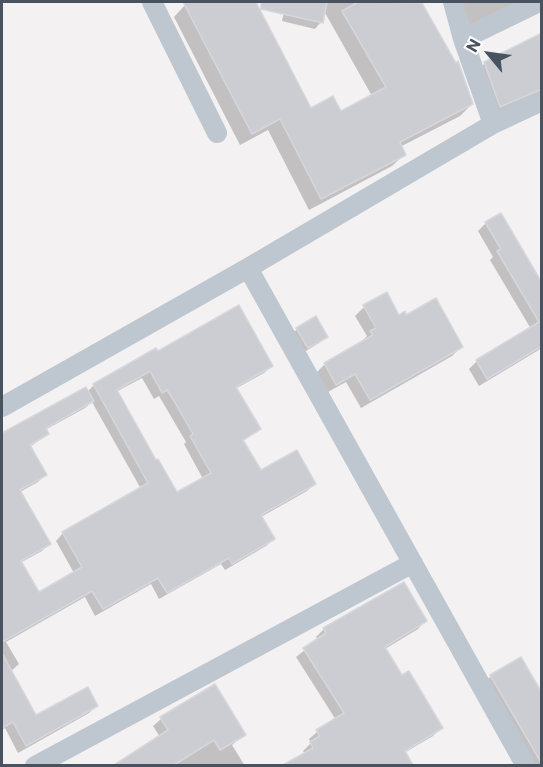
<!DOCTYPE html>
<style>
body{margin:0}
#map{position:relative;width:543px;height:767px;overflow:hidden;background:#f3f1f1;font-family:Commissioner,sans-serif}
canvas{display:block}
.frame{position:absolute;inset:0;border:3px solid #48535f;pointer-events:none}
.north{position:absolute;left:459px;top:24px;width:60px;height:60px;-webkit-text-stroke:4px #fff;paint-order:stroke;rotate:299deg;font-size:16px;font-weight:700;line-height:24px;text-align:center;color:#48535f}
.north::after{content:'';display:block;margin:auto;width:21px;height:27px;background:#48535f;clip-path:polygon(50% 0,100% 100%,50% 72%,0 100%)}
</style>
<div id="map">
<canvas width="543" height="767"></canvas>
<div class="frame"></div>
<div class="north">N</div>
</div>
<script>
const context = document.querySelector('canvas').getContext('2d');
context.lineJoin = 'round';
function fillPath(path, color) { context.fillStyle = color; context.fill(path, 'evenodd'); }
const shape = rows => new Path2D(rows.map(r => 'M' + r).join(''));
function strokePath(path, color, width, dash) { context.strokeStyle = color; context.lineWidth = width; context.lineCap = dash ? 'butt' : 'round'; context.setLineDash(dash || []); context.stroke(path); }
fillPath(shape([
 [192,2,254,2,310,110,340,113,372,96,324,11,321,22,315,29,282,21,286,2,326,2,325,5,329,2,405,2,421,4,472,104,460,116,400,147,404,155,392,166,309,210,268,130,240,145,174,17,185,5],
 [455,2,518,2,468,26],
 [542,34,542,94,490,116,475,73,485,63],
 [486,223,542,285,542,348,479,386,469,369,477,361,531,329,490,260,493,257,478,231],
 [364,307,406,317,461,347,452,356,361,408,346,382,326,393,316,373,325,364,363,343,362,341,367,336,355,316],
 [297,329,326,337,319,343,301,354,291,335],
 [158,353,271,366,264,373,235,389,259,429,242,442,261,472,314,484,307,491,261,517,273,539,266,546,225,570,221,564,159,599,151,584,95,616,85,597,6,642,19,664,10,672,35,717,96,706,89,713,18,753,5,728,2,730,2,434,85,389,87,392,94,385],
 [142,378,154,399,159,396,186,442,184,444,203,479,176,494,156,462,116,392],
 [92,402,141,489,63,533,56,541,74,573,38,594,20,563,42,551,49,544,20,492,38,482,45,474,30,447,47,434,45,430,85,408],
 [403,584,425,621,418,629,385,649,402,677,441,728,433,736,404,753,412,766,291,766,305,754,303,751,311,743,309,739,317,732,336,720,296,657,318,640,316,637,324,629],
 [491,676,542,702,542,766,531,766,480,687],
 [161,719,244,735,232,745,245,766,114,766,160,737,153,726]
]), '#0003');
const building = shape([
 [183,2,256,2,311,108,333,96,341,111,386,87,342,11,358,2,422,3,456,63,458,61,473,104,400,142,406,155,321,199,280,119,252,134,183,2],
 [261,2,327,2,323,23,261,9,261,2],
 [542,33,542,89,500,107,484,62,542,33],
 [501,213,542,283,542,346,487,379,476,360,539,322,497,251,501,249,485,222,501,213],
 [387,292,399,315,405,311,406,315,436,298,463,347,370,400,355,374,336,385,324,363,373,335,370,331,376,328,363,305,387,292],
 [239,305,273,366,236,387,261,429,243,440,261,470,297,450,316,484,261,515,275,539,232,564,229,558,167,593,158,578,103,609,92,591,2,642,2,433,86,387,94,401,46,428,49,434,30,445,47,475,20,490,51,544,21,561,39,592,82,567,62,532,148,483,93,384,156,348,158,351,239,305],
 [150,371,162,393,167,390,174,401,193,434,190,436,211,473,177,492,158,459,156,460,117,390,150,371],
 [316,316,328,337,308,348,296,328,316,316],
 [404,582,427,621,385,647,402,675,409,671,443,728,405,751,413,765,283,765,313,748,310,742,320,736,316,730,344,713,303,648,326,633,323,628,404,582],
 [2,653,36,715,88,687,98,706,26,746,13,722,2,728,2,653],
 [521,657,542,693,542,764,490,675,521,657],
 [215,684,246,735,220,750,214,740,174,765,114,765,168,730,160,717,215,684]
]);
fillPath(building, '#cbcdd3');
strokePath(building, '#d5d7dc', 1.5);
strokePath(shape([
 [152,2,217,133],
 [453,2,463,39,493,124],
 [463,39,539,2],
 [248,268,526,766],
 [2,407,248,268,493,124,542,101],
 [35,766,413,563]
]), '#bec7d0', 20);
</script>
